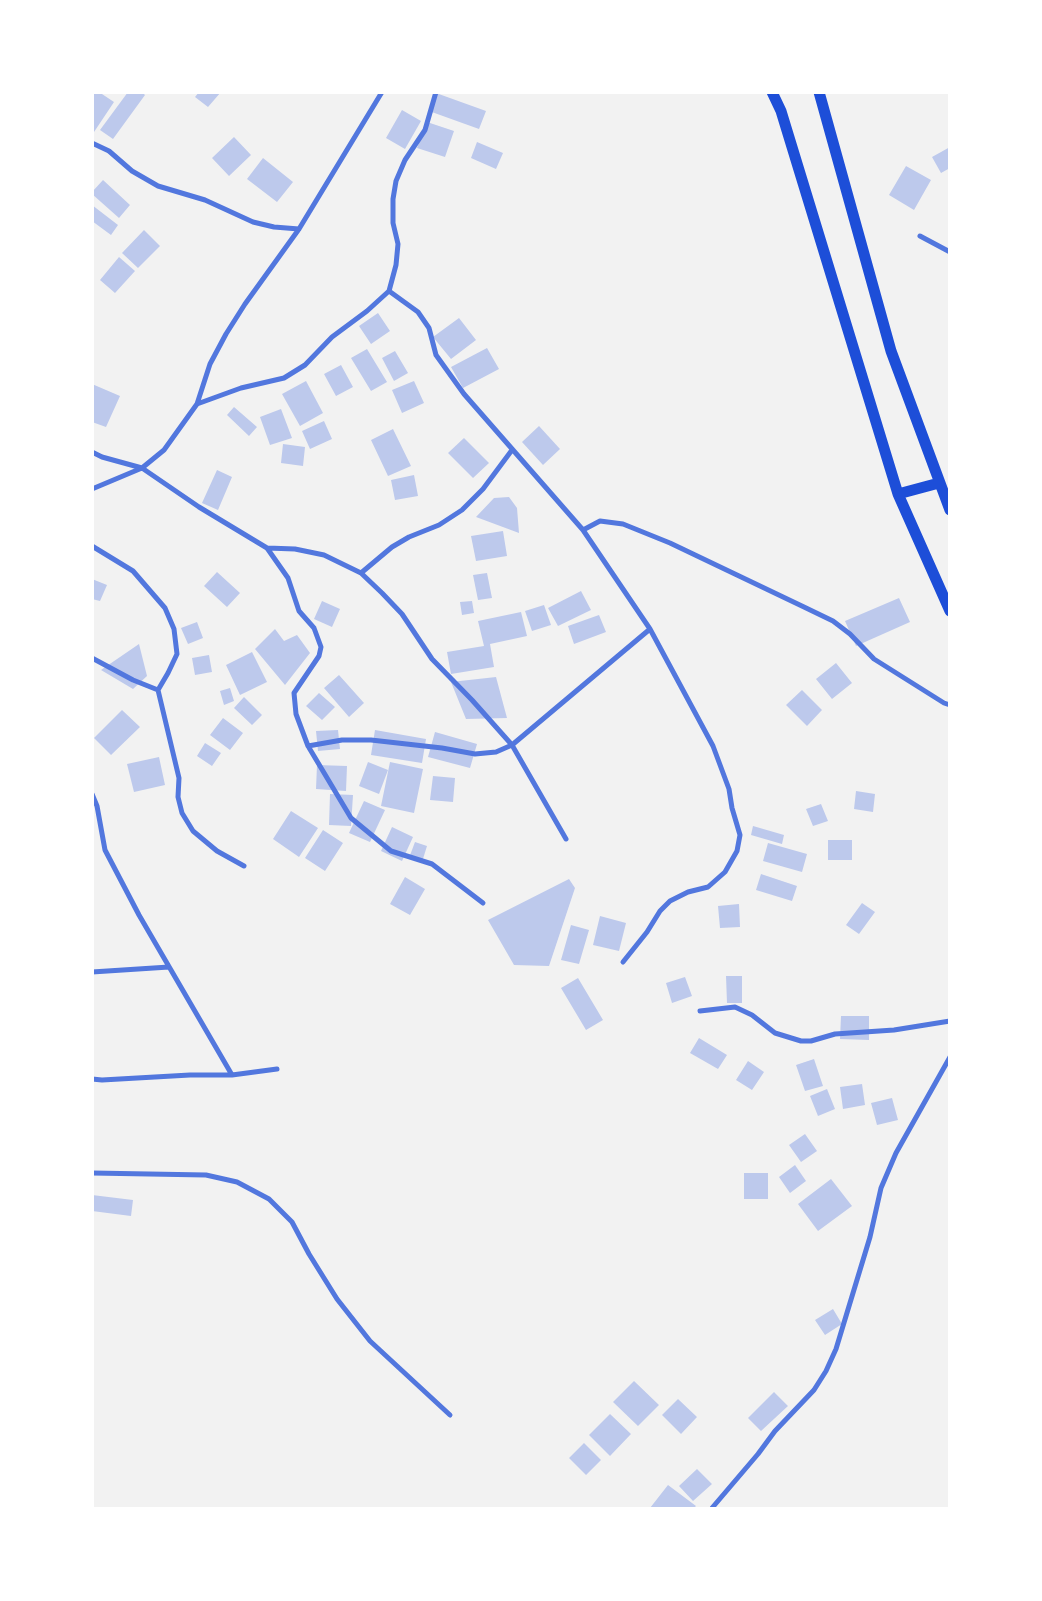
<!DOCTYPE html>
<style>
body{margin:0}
#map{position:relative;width:1042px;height:1601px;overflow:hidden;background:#f2f2f2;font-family:Roboto,sans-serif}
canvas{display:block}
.frame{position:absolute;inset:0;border:94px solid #fff;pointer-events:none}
</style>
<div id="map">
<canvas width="1042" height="1601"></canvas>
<div class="frame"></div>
</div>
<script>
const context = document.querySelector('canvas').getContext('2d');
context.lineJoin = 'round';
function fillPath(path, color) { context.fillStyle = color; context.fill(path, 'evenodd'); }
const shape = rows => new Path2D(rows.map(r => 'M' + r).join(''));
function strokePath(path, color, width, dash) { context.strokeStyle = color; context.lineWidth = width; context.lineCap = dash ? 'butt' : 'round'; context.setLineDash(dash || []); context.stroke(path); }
fillPath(shape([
 [94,92,99,92,114,102,94,132,92,131,92,95],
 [128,92,142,92,145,95,113,139,100,130],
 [199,92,221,92,208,107,195,97],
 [436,93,486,111,479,129,429,111],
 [402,110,421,121,405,149,386,138],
 [427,122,454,131,445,157,417,148],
 [234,137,251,155,229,176,212,158],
 [477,142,503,153,496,169,471,158],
 [950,147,950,168,941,173,932,157],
 [263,158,293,182,277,202,247,179],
 [906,166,931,180,914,210,889,195],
 [103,180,130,205,119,218,92,194,92,192],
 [92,205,118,225,111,235,92,221],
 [144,230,160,246,138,268,122,253],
 [119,257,135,271,115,293,100,280],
 [378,313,390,331,371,344,359,326],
 [459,318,476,340,451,359,433,337],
 [487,348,499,369,463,388,451,367],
 [367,349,387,382,371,391,351,358],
 [395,351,408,373,394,381,382,358],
 [341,365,353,387,336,396,324,374],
 [306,381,323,413,300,426,282,394],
 [414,381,424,403,402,413,392,390],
 [92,384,120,396,106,427,92,422],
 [234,407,257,427,249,436,227,415],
 [281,409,292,438,270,445,260,417],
 [324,421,332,439,310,449,302,431],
 [539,426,560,449,543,465,522,442],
 [393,429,411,466,388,476,371,440],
 [464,438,489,463,473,478,448,453],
 [283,444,305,447,303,466,281,463],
 [217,470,232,477,218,510,202,503],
 [414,475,418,496,395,500,391,480],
 [509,497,517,508,519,533,476,517,494,498],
 [503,531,507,556,476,561,471,536],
 [217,572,240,593,227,607,204,586],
 [487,573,492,598,478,600,473,575],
 [92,579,107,585,100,601,92,599],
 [581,591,591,610,558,626,548,608],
 [899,598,910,622,856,646,845,621],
 [322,601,340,609,332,627,314,619],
 [472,601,474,613,462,615,460,602],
 [544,605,551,625,532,631,525,611],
 [521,612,527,636,490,644,494,667,451,674,447,652,484,646,478,621],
 [599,615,606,632,574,644,568,626],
 [197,622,203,638,188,644,181,628],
 [275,629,284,641,297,635,310,653,285,685,255,649],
 [139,644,147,676,133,689,101,670],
 [252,652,267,682,240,695,226,665],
 [209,655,212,672,195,675,192,658],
 [836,663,852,683,832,699,816,679],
 [339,675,364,703,349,717,324,688],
 [496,677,507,718,466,719,451,682],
 [230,688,234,701,224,705,220,691],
 [802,690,822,710,807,726,786,705],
 [319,693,335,707,322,720,306,706],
 [244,697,262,715,252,725,234,708],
 [122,710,140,727,111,755,94,738],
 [223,718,243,733,230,750,210,735],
 [338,730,340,749,318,751,316,731],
 [375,730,426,739,422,763,371,755],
 [435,732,477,744,470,768,428,757],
 [205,743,221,753,212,766,197,756],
 [159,757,165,785,134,792,127,764],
 [368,762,388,770,379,794,359,786],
 [390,762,423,769,414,813,381,806],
 [317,765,347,766,346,791,316,789],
 [433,776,455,778,453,802,430,800],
 [856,791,875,794,873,812,854,809],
 [330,794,353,795,351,826,329,825],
 [364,801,385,810,370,842,349,833],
 [821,804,828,821,813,826,806,809],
 [291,811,318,828,299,857,273,839],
 [753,826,784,835,782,844,751,835],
 [392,827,413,837,402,861,381,851],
 [323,830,343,843,325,871,305,858],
 [828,840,852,840,852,860,828,860],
 [415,842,427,846,422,862,409,858],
 [768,843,807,854,802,872,763,861],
 [761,874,797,886,792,901,756,890],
 [405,877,425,889,410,915,390,904],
 [569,879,575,888,549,966,514,965,488,920],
 [862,903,875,912,859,934,846,925],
 [739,904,740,927,720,928,718,906],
 [600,916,626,923,619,951,593,945],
 [571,925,589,930,579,964,561,960],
 [726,976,742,976,742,1003,727,1003],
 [685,977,692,996,672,1003,666,983],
 [578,978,603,1020,586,1030,561,988],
 [841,1016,869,1016,869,1040,840,1039],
 [699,1038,727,1055,718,1069,690,1053],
 [814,1059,823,1086,805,1091,796,1065],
 [748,1061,764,1072,752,1090,736,1080],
 [862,1084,865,1105,843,1109,840,1087],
 [827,1089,835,1109,818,1116,810,1096],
 [892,1098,898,1120,877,1125,871,1103],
 [805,1134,817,1151,801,1162,789,1145],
 [795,1165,806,1181,790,1193,779,1177],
 [744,1173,768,1173,768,1199,744,1199],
 [831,1179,852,1206,818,1231,798,1204],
 [92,1195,133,1200,131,1216,92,1211],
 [833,1309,842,1324,825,1335,815,1320],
 [634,1381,659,1405,638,1426,613,1402],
 [774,1392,788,1406,761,1431,748,1418],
 [678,1399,697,1417,681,1434,662,1415],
 [610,1414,631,1434,610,1456,589,1435],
 [584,1443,601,1460,586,1475,569,1458],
 [697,1469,712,1484,693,1501,679,1486],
 [668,1485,696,1506,694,1508,650,1508]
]), '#bdc9ec');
strokePath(shape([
 [92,143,109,151,132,171,158,186,205,200,253,222,274,227,299,229],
 [920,236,950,252],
 [389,291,418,312,429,328,436,355,464,394,583,530,650,629,713,746,729,789,732,808,740,835,737,851,725,872,708,887,688,892,670,901,660,911,647,932,623,962],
 [197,404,210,364,226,334,245,304,299,229,382,92],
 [92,452,102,457,142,468,199,507,267,548,288,578,299,611,314,628,321,647,319,656,294,693,296,714,308,746,351,818,391,851,432,864,483,903],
 [92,489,142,468,164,450,197,404,241,388,284,378,305,365,332,337,367,311,389,291,396,265,398,244,393,223,393,199,396,181,405,160,425,130,436,92],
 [583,530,600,521,623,524,670,543,804,607,833,621,850,634,874,659,944,703,950,705],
 [92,546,133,571,165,608,174,629,177,654,168,673,158,690,179,778,178,797,182,813,193,831,217,851,244,866],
 [267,548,295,549,324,555,361,573,382,593,402,614,432,659,472,700,512,745,566,839],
 [361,573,392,547,409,537,439,525,462,510,483,489,512,450],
 [92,658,133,680,158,690],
 [308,746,342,740,371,740,442,748,475,754,496,752,512,745,650,629],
 [92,794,97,806,105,850,139,915,232,1075],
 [92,972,169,967],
 [700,1011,735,1007,752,1015,775,1033,801,1041,811,1041,835,1034,894,1030,950,1021],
 [92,1079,102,1080,190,1075,232,1075,277,1069],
 [92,1173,206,1175,237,1182,269,1199,292,1222,309,1254,337,1299,370,1341,450,1415],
 [712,1508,758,1454,775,1431,814,1390,826,1371,836,1349,870,1237,881,1188,896,1153,950,1057]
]), '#5277de', 5);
strokePath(shape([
 [772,92,781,111,898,494,950,611],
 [819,92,891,351,950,510],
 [898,494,939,483]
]), '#1d4ed8', 11);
</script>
